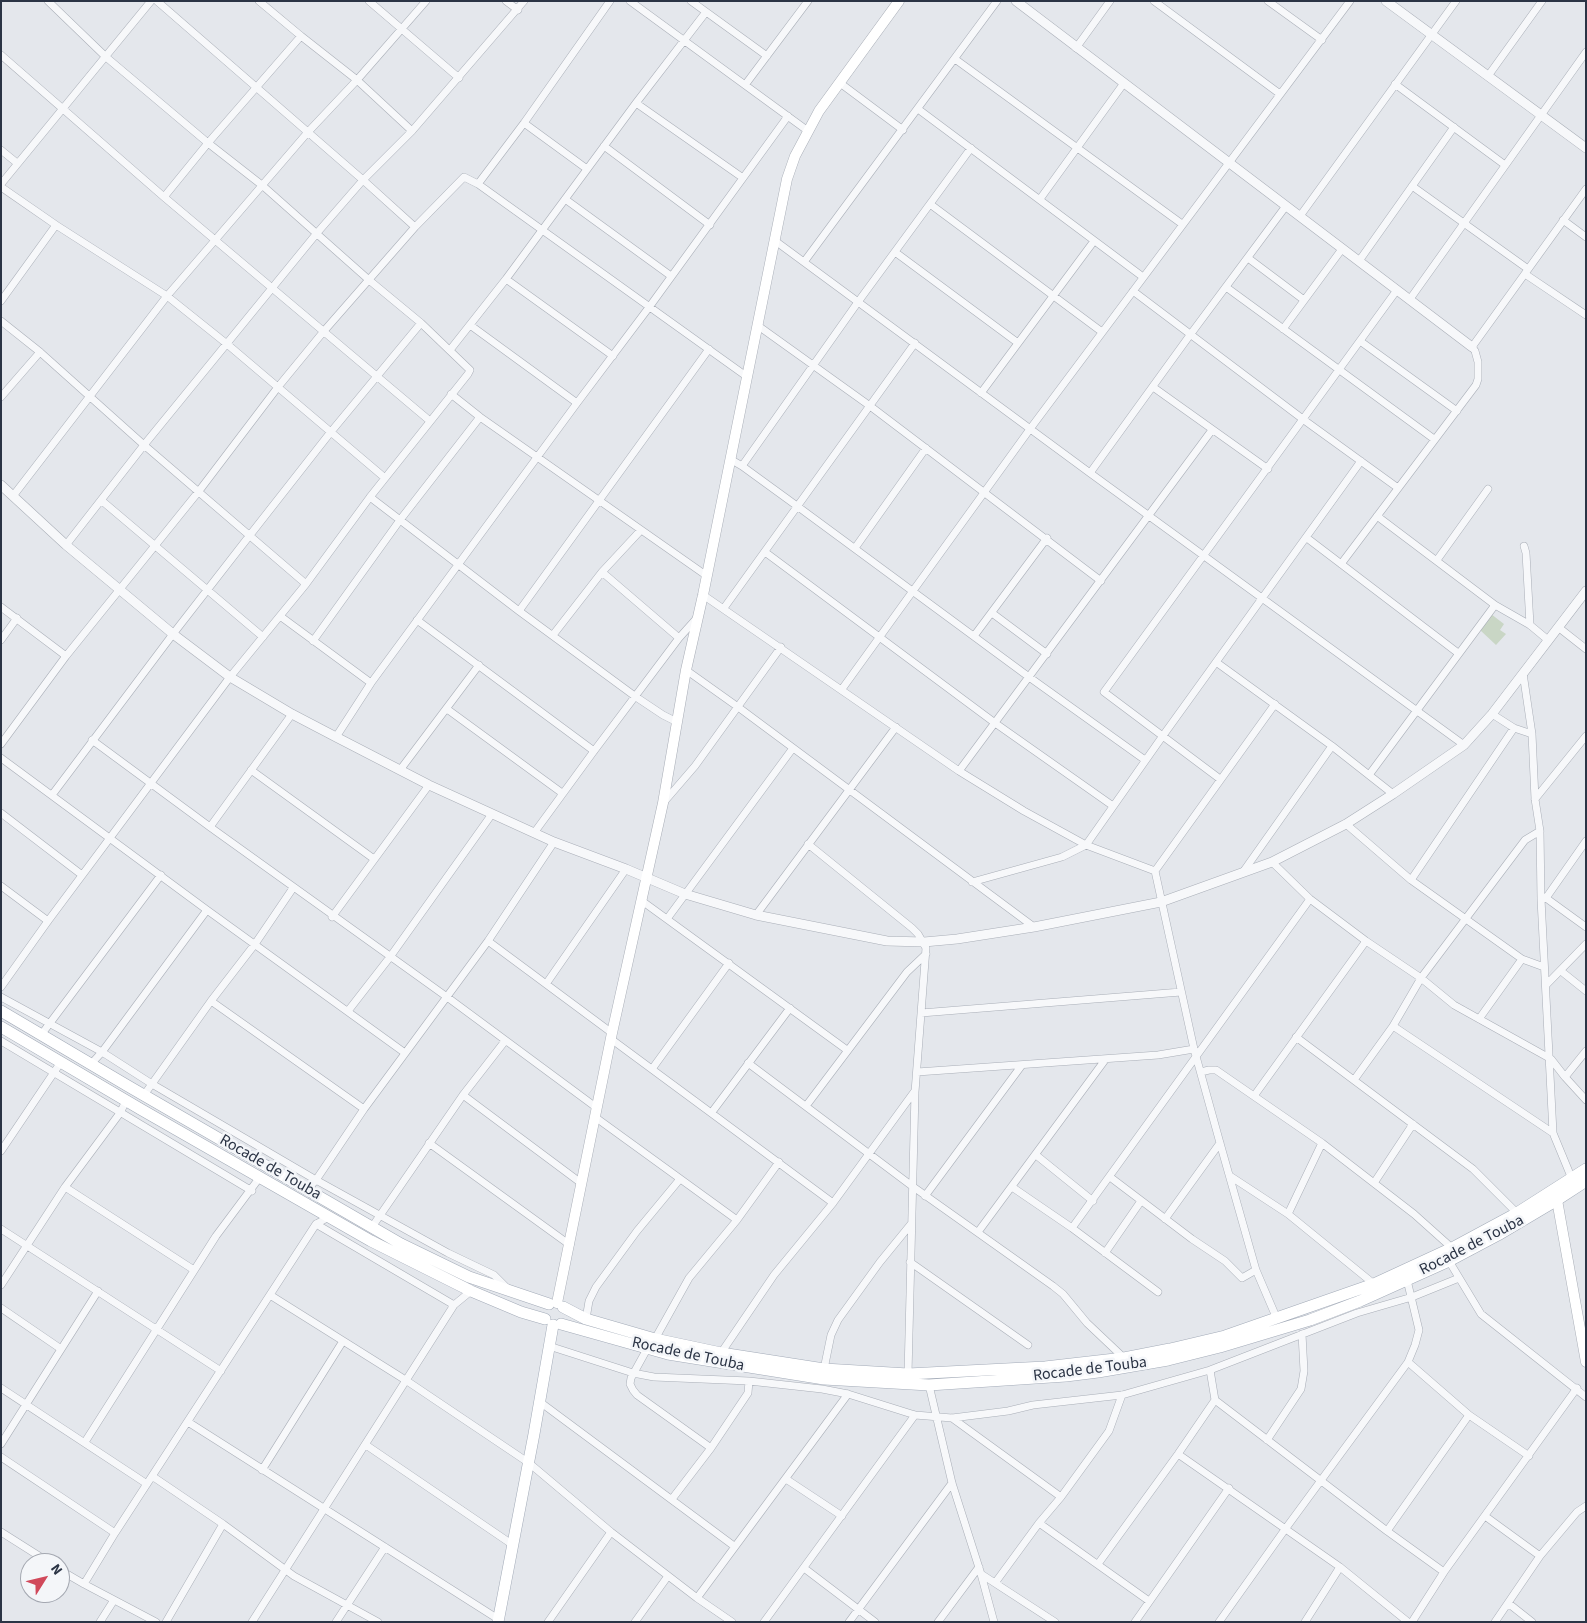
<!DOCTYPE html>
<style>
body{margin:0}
#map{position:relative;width:1587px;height:1623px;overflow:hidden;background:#e4e7ec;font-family:"Source Sans 3",sans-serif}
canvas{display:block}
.frame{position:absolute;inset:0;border:2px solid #2b3445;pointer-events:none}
.north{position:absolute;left:20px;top:1553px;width:50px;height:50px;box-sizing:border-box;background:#f4f6f9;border:1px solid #a4a8b1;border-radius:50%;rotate:54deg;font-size:14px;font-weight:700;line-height:20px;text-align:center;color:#2b3445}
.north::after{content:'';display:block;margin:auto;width:18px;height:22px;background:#d1495b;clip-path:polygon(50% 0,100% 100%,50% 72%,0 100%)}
</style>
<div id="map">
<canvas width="1587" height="1623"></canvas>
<div class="frame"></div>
<div class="north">N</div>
</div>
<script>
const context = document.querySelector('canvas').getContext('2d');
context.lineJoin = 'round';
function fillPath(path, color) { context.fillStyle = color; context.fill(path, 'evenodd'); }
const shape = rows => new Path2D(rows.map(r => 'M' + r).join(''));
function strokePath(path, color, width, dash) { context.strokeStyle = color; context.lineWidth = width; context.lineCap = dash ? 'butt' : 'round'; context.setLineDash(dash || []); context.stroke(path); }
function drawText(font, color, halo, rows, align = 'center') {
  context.font = font + ' "Source Sans 3",sans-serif'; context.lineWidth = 5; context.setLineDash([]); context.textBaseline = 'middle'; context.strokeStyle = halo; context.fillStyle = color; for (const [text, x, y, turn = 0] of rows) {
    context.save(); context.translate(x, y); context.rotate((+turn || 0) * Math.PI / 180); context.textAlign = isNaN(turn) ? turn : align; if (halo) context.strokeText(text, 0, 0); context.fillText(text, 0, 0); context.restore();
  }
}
fillPath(shape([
 [1491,614,1504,624,1500,630,1506,634,1496,645,1480,630]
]), '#c9d6c5');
const minor = shape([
 [157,1,363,180,415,227],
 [259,1,301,36,357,80,412,131],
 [369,1,459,78],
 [506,1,518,10],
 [630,1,808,131],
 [691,1,767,56],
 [1154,1,1280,94],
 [1268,1,1322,40],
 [1076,48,1110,1],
 [1,55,164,197,430,421],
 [955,59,1182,224],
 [1488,76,1542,1],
 [840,83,903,130],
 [1395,84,1505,165],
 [745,85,808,1],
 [636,103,743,178],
 [918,109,1143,277],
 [524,123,587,169],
 [604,146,710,225],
 [1,150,17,163],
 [1,184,151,1],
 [478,184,524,123,610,1],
 [1412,186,1528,269],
 [1,187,56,225,167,296,227,344,385,478],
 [164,197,208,143,301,36],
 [565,199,671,276],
 [1040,199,1124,83],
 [930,204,1102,332],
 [1300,216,1456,1],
 [1563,220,1586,237],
 [774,240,1090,473,1464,745],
 [895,252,1018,343],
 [1248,258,1304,300],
 [1359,261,1454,127],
 [804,262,997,1],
 [1525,274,1586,315],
 [506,279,613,356],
 [1226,287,1434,439],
 [1133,291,1304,420,1398,488],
 [1410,299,1586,52],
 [1,301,56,225],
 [1,321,40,352,144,445,306,584],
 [470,325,577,403],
 [757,325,870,406,1101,581],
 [1283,329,1342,249],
 [1360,341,1457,411],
 [450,350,506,279,636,103,706,12],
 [1153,387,1268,469],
 [981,393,1094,241],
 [451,394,480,417,707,576],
 [1,397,40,352],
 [730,459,742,466,797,506,1029,677,1145,760],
 [742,466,858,302,971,148],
 [1090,473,1190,335,1286,206],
 [13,496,167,296,308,132,357,80,426,1],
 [370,497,519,611,636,697,663,715,677,722],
 [101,500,263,637],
 [1377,516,1495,605,1530,625,1548,640],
 [1307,538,1458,653],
 [66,545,144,445,317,233,363,180,412,131,524,1],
 [1524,546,1526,553,1530,625],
 [855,548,926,448],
 [765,552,995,723,1113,806],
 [1437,560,1488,489],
 [1341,564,1476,385,1478,379,1478,362,1475,351,1472,347,1586,189],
 [602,572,679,638],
 [703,595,959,771,1024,811,1086,845,1155,871,1194,1049,1220,1143,1256,1270,1242,1278,1225,1261,1192,1239,1110,1177],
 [1,607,66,656],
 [724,608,915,343],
 [519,611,709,349],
 [992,613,1047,654],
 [280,616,371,683],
 [417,620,594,751],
 [1558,627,1586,649],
 [553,635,602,572,641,530],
 [974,636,1047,538],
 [1,640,17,618],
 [313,641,400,520,480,417],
 [1216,662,1332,746,1393,794],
 [686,670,738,707,1034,927],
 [1523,673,1532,734,1535,799,1540,831,1541,899,1553,1133,1572,1179],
 [842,689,1030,429,1350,1],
 [447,709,562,793],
 [1492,714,1514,728,1532,734],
 [336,737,371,683,577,403,650,306,788,116],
 [92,740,210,827,447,997,597,1108],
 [1,744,66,656,199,491,278,387,324,331,415,227,464,177,478,184,746,376],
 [1,758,207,910,405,1053],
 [251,770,374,859],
 [400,770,479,665],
 [959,771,1212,430],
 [1369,775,1495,605],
 [1220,779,1104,692,1397,290],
 [52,795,173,634,250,535,330,433,421,323],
 [1535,799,1586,736],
 [664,802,695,766,781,647],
 [1,813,82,875],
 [1346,824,1411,880,1522,959,1544,967],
 [210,827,292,714],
 [534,833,594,751,679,638,696,619],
 [808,844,912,928,918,934,926,948,915,1092,908,1374],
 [1272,862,1310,899,1366,941,1421,978,1454,1005,1551,1059,1565,1077,1586,1100],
 [1155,871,1275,704],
 [1243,872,1332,746],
 [1411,880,1514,728],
 [972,882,1062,857,1086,845,1162,737,1361,461],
 [1,886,48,921],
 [1546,898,1586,927],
 [1541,899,1546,898,1586,841],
 [642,901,847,1050],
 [756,915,896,727],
 [332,917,429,785],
 [667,919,793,748],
 [488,941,612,1033],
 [1561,971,1586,991],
 [546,984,626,869],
 [1546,985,1586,944],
 [1,987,48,921,230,677,306,584,370,497,468,374,470,370,421,323,369,280,263,186,208,143,106,57,48,1],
 [1,997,102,1052,152,1084,316,1180,448,1253,494,1275,507,1288],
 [211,1001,364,1109],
 [348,1011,390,957,492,814],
 [921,1013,1181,992],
 [1479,1019,1522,959],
 [1393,1026,1553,1133],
 [41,1035,161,875],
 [1296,1037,1473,1169,1517,1213],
 [611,1039,833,1203],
 [1,1041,252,1191],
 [748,1063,912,1186,1053,1286,1063,1294,1087,1323,1124,1358],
 [91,1064,102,1052,207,910],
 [652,1069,729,963],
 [917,1072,1158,1055,1194,1049],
 [1201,1072,1209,1070,1216,1070,1322,1143,1414,1214,1452,1248],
 [1565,1077,1586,1051],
 [1354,1080,1393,1026,1421,978,1525,840,1540,831],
 [144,1095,211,1001,255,944,293,888],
 [463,1095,581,1183],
 [1254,1096,1366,941],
 [806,1106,907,972,926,954],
 [712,1112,790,1008],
 [595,1117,737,1220],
 [429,1143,570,1245],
 [1,1151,61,1062],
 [1036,1155,1093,1201],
 [1230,1176,1288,1214,1374,1284],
 [1374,1183,1413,1124],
 [65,1187,194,1270],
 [1012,1187,1072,1228,1158,1292],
 [307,1190,316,1180,364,1109,488,941,554,842],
 [925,1196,1022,1065],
 [1288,1214,1322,1143],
 [1165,1219,1220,1143],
 [316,1224,454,1305],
 [372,1227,463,1095,505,1041],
 [1072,1228,1310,899],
 [1,1229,221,1371],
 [978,1232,1105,1060],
 [1105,1253,1141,1201],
 [1449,1261,1481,1314,1586,1397],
 [910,1262,1028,1345],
 [1256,1270,1277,1319],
 [1,1285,65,1187,120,1113,126,1101],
 [270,1295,407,1381,529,1463,611,1532,697,1598,732,1622],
 [1,1308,61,1349],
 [586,1319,589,1301,596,1287,637,1231,680,1179],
 [655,1339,689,1278,737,1220,779,1162],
 [549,1346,633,1373,654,1377,749,1381,822,1389,848,1394,915,1415,952,1418,1008,1411,1033,1405,1122,1395,1210,1370,1357,1313,1412,1297,1459,1278],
 [647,1349,631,1378,630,1384,633,1390,637,1395,711,1448],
 [721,1353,774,1275,833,1203,914,1092],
 [1408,1362,1469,1415,1529,1456],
 [824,1369,831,1335,838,1320,880,1262,911,1224],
 [929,1385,952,1483,981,1574,994,1622],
 [1,1388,147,1484],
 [1215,1400,1387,1531,1444,1572],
 [540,1402,734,1546],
 [952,1418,1061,1497],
 [188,1422,498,1619],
 [1267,1440,1301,1389,1304,1371,1302,1334],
 [85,1442,216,1236,260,1177],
 [1,1444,98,1291],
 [366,1445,513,1545],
 [1178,1454,1340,1567,1408,1622],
 [1,1457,115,1533],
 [262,1470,343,1341],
 [152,1476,223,1524,294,1576,378,1622],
 [786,1479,842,1516],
 [672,1499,711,1448,748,1393,749,1381],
 [1485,1516,1540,1556],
 [1039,1523,1149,1601],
 [1387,1531,1469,1415],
 [1,1532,50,1563],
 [1098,1564,1178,1454,1215,1400,1210,1370],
 [804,1568,875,1622],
 [60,1570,84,1584,156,1622],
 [981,1574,1055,1622],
 [995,1583,1039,1523,1061,1497,1109,1431,1122,1395],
 [84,1584,115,1533,316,1224,329,1217],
 [697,1598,848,1394],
 [1508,1603,1532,1622],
 [100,1622,114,1600],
 [166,1622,223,1524],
 [252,1622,454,1305,471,1291],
 [336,1622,385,1547],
 [548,1622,611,1532],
 [635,1622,668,1576],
 [764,1622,915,1415],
 [849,1622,952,1483],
 [938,1622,979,1567],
 [1135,1622,1229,1488],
 [1219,1622,1286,1528,1408,1362,1415,1345,1419,1330,1407,1280],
 [1305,1622,1340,1567],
 [1412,1622,1444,1572,1577,1388],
 [1495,1622,1540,1556,1577,1512,1586,1506]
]);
const tertiary = shape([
 [1016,1,1472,347],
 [1386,1,1586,148],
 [1,485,66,545,173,634,230,677,292,714,336,737,429,785,554,842,626,869,685,894,756,915,887,941,924,942,957,939,1034,927,1161,902,1272,862,1346,824,1393,794,1464,745,1492,714,1586,591]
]);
const secondary = shape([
 [1557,1200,1586,1362],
 [557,1303,612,1033,663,803,686,670,703,595,787,179,795,156,819,111,899,1]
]);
const primary = shape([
 [1,1011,128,1086,401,1244,469,1277,549,1304],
 [1,1027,142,1110,371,1241,471,1291,521,1312,545,1319],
 [563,1307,586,1319,655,1339,721,1353,824,1369,908,1374,1045,1367,1124,1358,1170,1349,1225,1336,1374,1284,1452,1248,1517,1213,1586,1169],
 [561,1324,668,1354,824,1379,929,1385,1066,1376,1098,1372,1168,1360,1220,1347,1310,1320,1360,1301,1449,1261,1498,1235,1557,1200,1586,1181],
 [498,1622,534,1434,553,1325]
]);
strokePath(minor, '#a9aeb7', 8);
strokePath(tertiary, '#a9aeb7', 10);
strokePath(secondary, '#a9aeb7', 11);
strokePath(primary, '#a3abb8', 12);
strokePath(minor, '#f7f8fa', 7);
strokePath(tertiary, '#f7f8fa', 9);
strokePath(secondary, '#fff', 10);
strokePath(primary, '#fff', 11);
drawText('16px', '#2b3445', '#f4f6f9', [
 ["Rocade de Touba",270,1168,30],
 ["Rocade de Touba",1472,1246,-27],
 ["Rocade de Touba",688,1355,12],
 ["Rocade de Touba",1090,1370,-7]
]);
</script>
